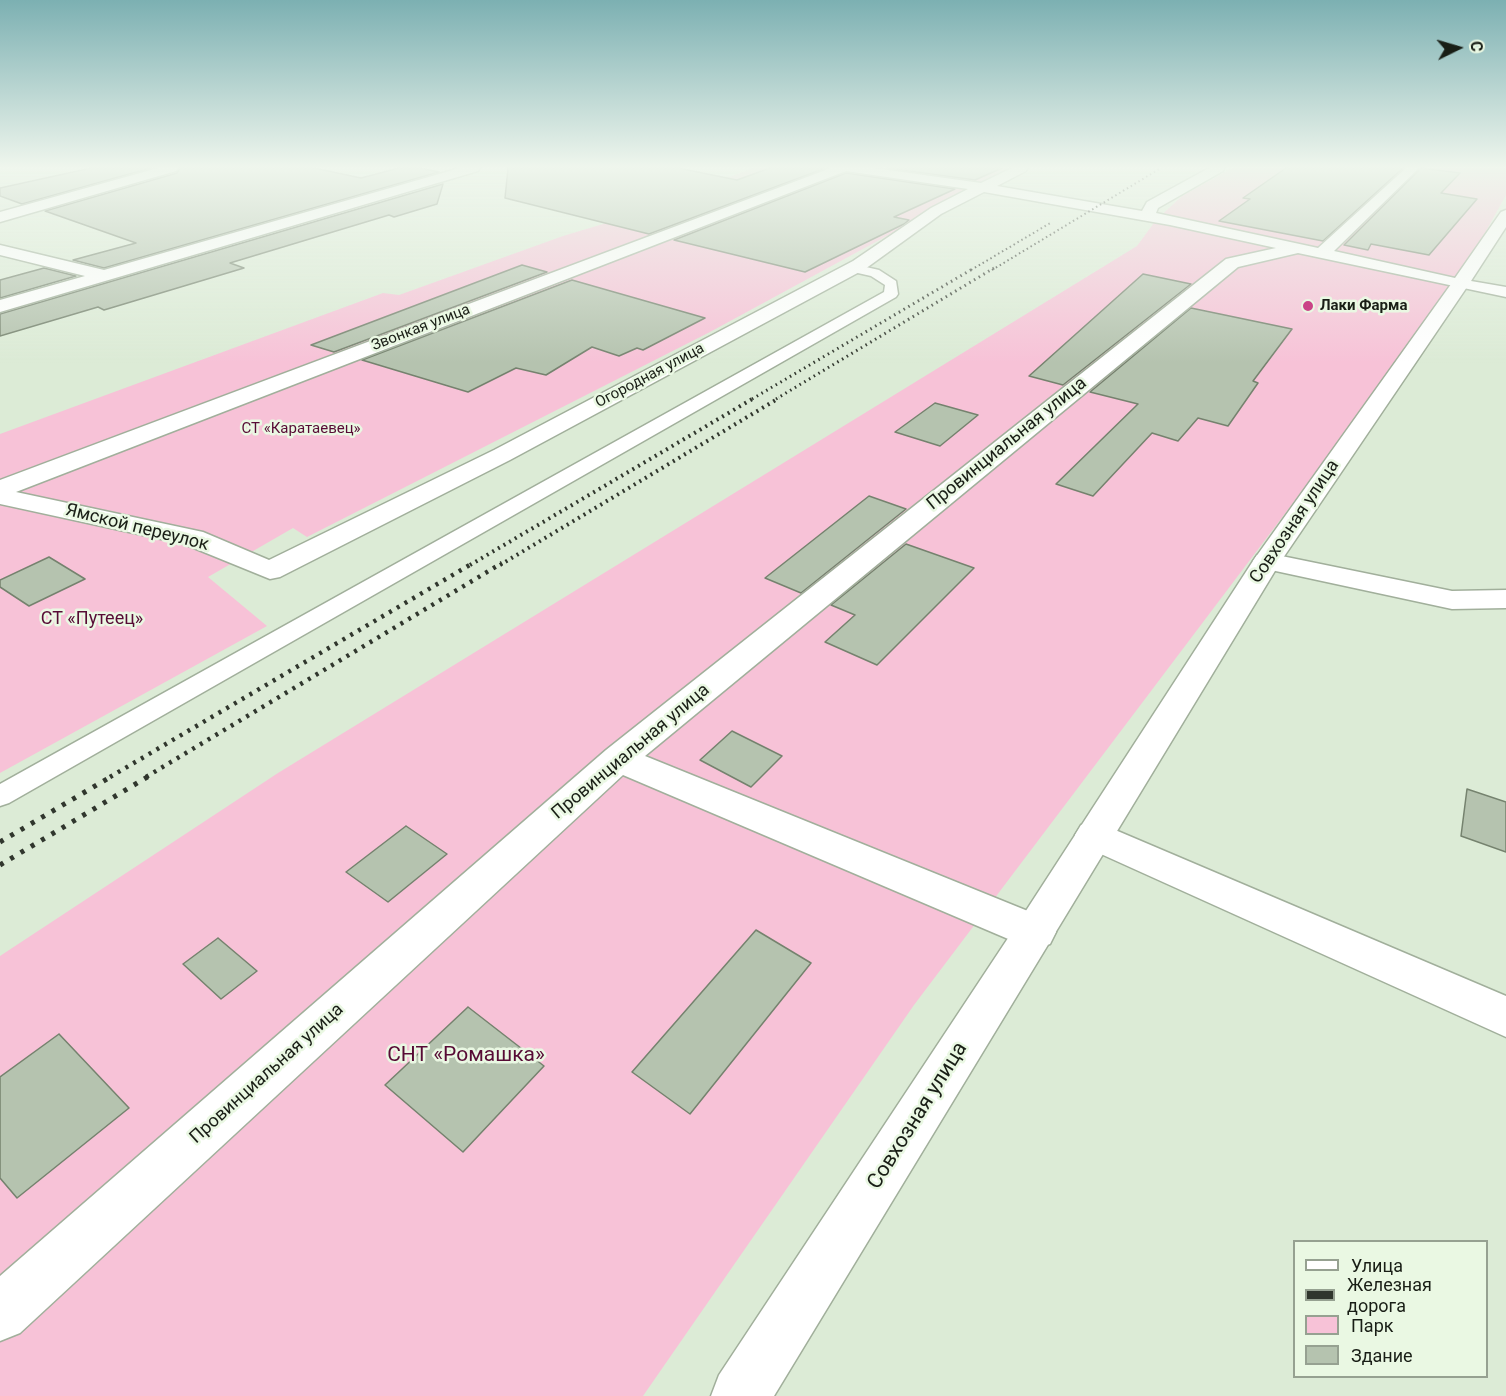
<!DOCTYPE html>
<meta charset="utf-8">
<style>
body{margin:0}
#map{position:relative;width:1506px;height:1396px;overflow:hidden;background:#dcebd6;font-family:Roboto,sans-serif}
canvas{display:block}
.legend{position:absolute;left:1293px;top:1240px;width:195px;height:138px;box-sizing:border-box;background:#eaf8e3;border:2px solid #96a191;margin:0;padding:8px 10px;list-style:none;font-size:18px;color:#191e16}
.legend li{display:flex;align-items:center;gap:12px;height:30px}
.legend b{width:30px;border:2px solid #96a191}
.north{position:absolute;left:1428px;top:18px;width:60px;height:60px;-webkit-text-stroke:4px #eaf8e3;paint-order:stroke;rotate:85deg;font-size:16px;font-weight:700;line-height:24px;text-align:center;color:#191e16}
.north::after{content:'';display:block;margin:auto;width:21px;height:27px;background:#191e16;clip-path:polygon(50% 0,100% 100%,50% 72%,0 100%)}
</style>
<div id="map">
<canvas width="1506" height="1396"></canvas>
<ul class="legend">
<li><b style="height:8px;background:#fff"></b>Улица</li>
<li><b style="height:8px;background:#30362d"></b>Железная дорога</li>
<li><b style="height:16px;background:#f7c2d7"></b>Парк</li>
<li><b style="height:16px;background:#b5c3af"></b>Здание</li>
</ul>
<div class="north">С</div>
</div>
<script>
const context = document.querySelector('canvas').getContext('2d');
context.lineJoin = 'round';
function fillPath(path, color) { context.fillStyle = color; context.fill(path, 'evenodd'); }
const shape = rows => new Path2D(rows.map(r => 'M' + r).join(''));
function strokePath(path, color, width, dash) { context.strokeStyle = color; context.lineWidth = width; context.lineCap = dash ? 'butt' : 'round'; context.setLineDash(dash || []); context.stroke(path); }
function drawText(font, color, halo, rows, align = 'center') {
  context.font = font + ' Roboto,sans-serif'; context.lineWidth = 5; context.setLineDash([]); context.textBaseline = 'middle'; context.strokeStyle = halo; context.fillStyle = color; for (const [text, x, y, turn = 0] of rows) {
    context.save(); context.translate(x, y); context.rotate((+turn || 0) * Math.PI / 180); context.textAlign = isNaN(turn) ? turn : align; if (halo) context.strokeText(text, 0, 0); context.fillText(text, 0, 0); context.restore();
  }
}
fillPath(shape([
 [753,168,1012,168,710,332,307,537,293,528,208,577,267,626,0,773,0,434,383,293,399,295,563,236,623,218],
 [1232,168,1506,168,1506,195,1453,291,914,1005,643,1396,0,1396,0,956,278,773,1137,246,1156,220,1182,196]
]), '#f7c2d7');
const building = shape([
 [91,168,151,168,22,204,0,196,0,188,91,168],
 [180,168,314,168,361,178,399,168,420,168,439,172,104,268,73,260,136,243,45,211,177,173,180,168],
 [508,168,678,168,737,180,770,168,826,168,649,234,505,198,508,168],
 [887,168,1002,168,975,180,887,168],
 [1286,168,1403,168,1323,241,1219,221,1250,199,1243,198,1286,168],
 [1421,168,1460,173,1441,193,1477,199,1429,255,1371,244,1368,250,1344,245,1421,168],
 [846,173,955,189,894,217,909,220,904,224,805,272,674,240,846,173],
 [443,184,437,204,394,217,389,215,230,263,244,268,104,310,98,307,0,336,0,314,443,184],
 [522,265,547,272,334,352,311,345,522,265],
 [44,268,76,276,0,298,0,280,44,268],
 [1143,274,1191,284,1063,385,1029,376,1143,274],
 [572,280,705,318,643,350,637,348,619,356,592,347,546,375,516,368,468,392,362,360,572,280],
 [1191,308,1292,329,1253,381,1258,383,1228,426,1198,418,1178,441,1152,433,1093,496,1056,484,1138,404,1090,392,1191,308],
 [935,403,978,415,940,446,895,432,935,403],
 [869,496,906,509,801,593,765,578,869,496],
 [906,544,974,568,877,665,825,642,855,615,831,605,906,544],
 [49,557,85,579,29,606,0,587,0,580,49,557],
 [732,731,782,756,751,787,700,760,732,731],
 [1467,789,1506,802,1506,852,1461,836,1467,789],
 [406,826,447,854,388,902,346,872,406,826],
 [756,930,811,963,690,1114,632,1072,756,930],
 [218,938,257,971,221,999,183,964,218,938],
 [468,1007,544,1066,463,1152,385,1085,468,1007],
 [59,1034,129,1108,17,1198,0,1178,0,1077,59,1034]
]);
fillPath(building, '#b5c3af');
strokePath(building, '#75826e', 1.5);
const lane = shape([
 [853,264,879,270,896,281,898,294,896,297,9,803,0,806,0,784,884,292,885,285,871,276,849,271,847,268,849,265,853,264]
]);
const street = shape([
 [158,168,178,168,176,171,0,222,0,212,158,168],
 [460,168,480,168,478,171,0,312,0,300,85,276,0,255,0,245,104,270,460,168],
 [831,168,874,168,981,183,1012,168,1027,168,1026,171,997,186,1142,211,1147,202,1209,168,1224,168,1223,171,1158,208,1156,213,1318,248,1406,168,1419,168,1334,251,1455,278,1501,212,1506,210,1506,227,1471,281,1506,287,1506,297,1298,253,1238,267,645,756,1050,920,1056,932,1050,944,1035,949,1020,944,623,775,20,1333,0,1341,0,1276,606,750,1226,259,1276,248,1170,225,984,192,941,214,865,269,510,460,280,577,270,579,184,544,0,504,0,480,831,168],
 [846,171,968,189,931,208,853,261,494,450,269,560,203,532,16,492,846,171],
 [1267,553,1452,591,1506,590,1506,608,1452,609,1257,567,1253,561,1257,555,1267,553],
 [1094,821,1506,996,1506,1037,1081,845,1075,835,1081,825,1094,821]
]);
const secondary = shape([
 [1460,279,1466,280,1469,284,1281,561,774,1396,711,1396,719,1375,1020,920,1253,561,1454,280,1460,279]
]);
strokePath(lane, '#a1af9b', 3);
strokePath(street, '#a1af9b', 3);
strokePath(secondary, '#a1af9b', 3);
fillPath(lane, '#fff');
fillPath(street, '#fff');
fillPath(secondary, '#fff');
strokePath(shape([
 [971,270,1052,222],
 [992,270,1161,168]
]), '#30362d', 2, [1.5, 3]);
strokePath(shape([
 [752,399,974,268],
 [776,399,994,268]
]), '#30362d', 3, [1.5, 4]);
strokePath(shape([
 [470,565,754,398],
 [500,565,779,398]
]), '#30362d', 4, [2, 4.5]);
strokePath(shape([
 [110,777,473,563],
 [146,777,502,563]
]), '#30362d', 4.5, [3, 6]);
strokePath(shape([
 [0,842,112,776],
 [0,865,149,776]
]), '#30362d', 5, [4, 8]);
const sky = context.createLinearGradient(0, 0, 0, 363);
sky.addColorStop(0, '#7cb0b2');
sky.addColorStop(0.46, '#eff6ed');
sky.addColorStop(1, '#eff6ed00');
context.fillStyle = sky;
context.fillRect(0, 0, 1506, 363);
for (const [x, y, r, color] of [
 [1308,306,6,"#ca4487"]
]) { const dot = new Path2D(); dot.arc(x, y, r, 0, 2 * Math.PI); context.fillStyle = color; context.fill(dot); strokePath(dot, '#eaf8e3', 2); }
drawText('bold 15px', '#191e16', '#eaf8e3', [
 ["Лаки Фарма",1320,306]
], 'left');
drawText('15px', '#191e16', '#eaf8e3', [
 ["Звонкая улица",421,328,-21],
 ["Огородная улица",650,376,-28]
]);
drawText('15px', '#570b35', '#eaf8e3', [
 ["СТ «Каратаевец»",301,429]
]);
drawText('18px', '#191e16', '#eaf8e3', [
 ["Провинциальная улица",1007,444,-39],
 ["Совхозная улица",1295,522,-56],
 ["Ямской переулок",137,528,14],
 ["Провинциальная улица",631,752,-40],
 ["Провинциальная улица",267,1074,-42]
]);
drawText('18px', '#570b35', '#eaf8e3', [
 ["СТ «Путеец»",92,619]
]);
drawText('21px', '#570b35', '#eaf8e3', [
 ["СНТ «Ромашка»",466,1056]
]);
drawText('21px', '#191e16', '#eaf8e3', [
 ["Совхозная улица",918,1116,-58]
]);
</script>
